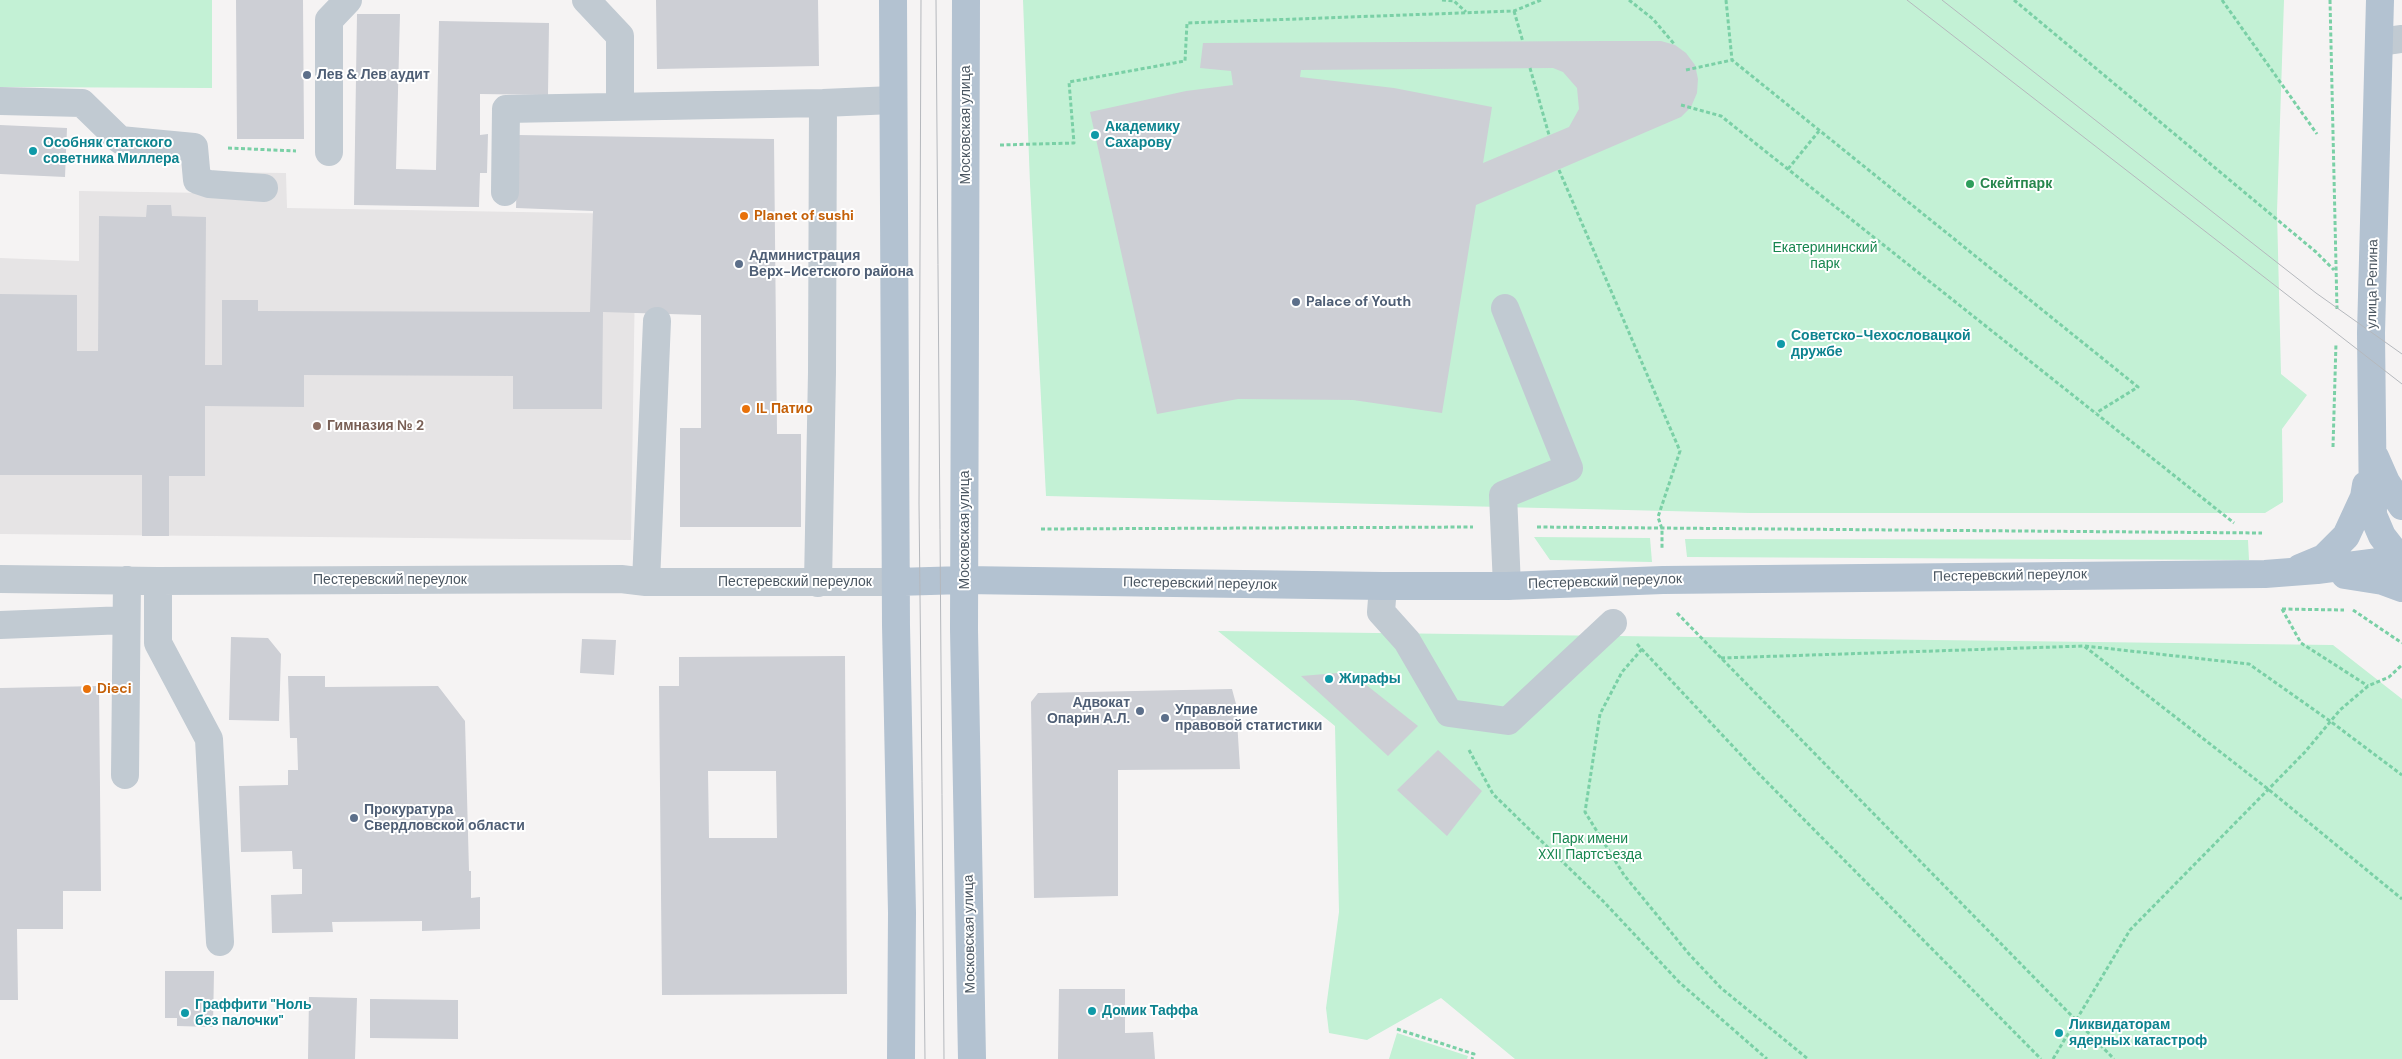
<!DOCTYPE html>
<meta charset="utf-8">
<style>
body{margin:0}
canvas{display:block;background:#f5f3f3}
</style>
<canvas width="2402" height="1059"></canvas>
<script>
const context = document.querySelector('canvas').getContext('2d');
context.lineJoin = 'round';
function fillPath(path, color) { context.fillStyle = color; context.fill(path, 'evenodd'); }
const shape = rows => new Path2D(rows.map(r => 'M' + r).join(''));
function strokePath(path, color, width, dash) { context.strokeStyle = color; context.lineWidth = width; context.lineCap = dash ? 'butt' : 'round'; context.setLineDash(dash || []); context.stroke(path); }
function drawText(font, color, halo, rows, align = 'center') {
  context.font = font + ' "DM Sans",sans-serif'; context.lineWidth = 4; context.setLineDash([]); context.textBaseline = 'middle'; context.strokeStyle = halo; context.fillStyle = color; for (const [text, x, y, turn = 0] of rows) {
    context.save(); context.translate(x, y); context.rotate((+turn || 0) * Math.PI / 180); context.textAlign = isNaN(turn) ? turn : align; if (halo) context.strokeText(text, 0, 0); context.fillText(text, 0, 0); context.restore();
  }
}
fillPath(shape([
 [209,172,286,173,287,208,636,214,631,540,0,534,0,258,79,261,79,191,209,193]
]), '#e6e4e5');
fillPath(shape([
 [0,0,212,0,212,88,0,87],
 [1023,0,2284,0,2277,212,2281,374,2307,395,2282,429,2283,502,2265,513,1750,513,1046,496,1030,184],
 [1534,537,1650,538,1652,562,1550,560],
 [1685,539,2248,540,2249,560,1687,557],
 [1218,631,2333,645,2402,699,2402,1059,1515,1059,1441,998,1367,1040,1329,1033,1326,1008,1339,912,1335,726],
 [1397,1033,1468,1056,1467,1059,1389,1059]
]), '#c3f1d5');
fillPath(shape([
 [236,0,303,0,304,139,237,139],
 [656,0,818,0,819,66,657,69],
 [357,14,400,14,396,169,436,170,439,21,549,23,548,95,480,94,480,135,488,134,487,173,480,173,479,207,354,205],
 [1604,41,1661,41,1675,45,1686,53,1695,65,1698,79,1697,93,1691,107,1681,117,1476,205,1442,413,1353,400,1238,399,1157,414,1090,112,1186,91,1233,85,1231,71,1200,68,1203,43],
 [1553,68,1563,72,1577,88,1579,109,1569,127,1483,163,1492,107,1394,88,1300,77,1301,70],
 [0,125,67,128,65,177,0,174],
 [518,135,774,139,777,434,801,434,801,527,680,527,680,428,701,428,701,315,603,312,602,409,513,409,513,376,304,375,304,407,205,406,205,476,169,476,169,536,142,536,142,475,0,475,0,294,77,295,77,351,98,351,99,216,146,217,147,205,171,205,172,216,206,217,205,365,222,365,222,300,258,300,258,311,590,312,593,211,516,208],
 [231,637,268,638,281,654,279,721,229,720],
 [582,639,616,640,614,675,580,673],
 [845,656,847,994,662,995,659,686,679,686,679,657],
 [708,771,776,771,777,838,709,838],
 [1350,672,1418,726,1388,756,1301,676],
 [288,676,325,676,325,687,438,686,465,721,469,871,471,871,471,898,480,897,480,929,422,931,422,921,332,922,333,932,272,933,271,895,302,894,302,869,293,869,292,851,241,852,239,786,288,785,288,770,298,770,297,738,290,738],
 [99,686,101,891,63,891,63,929,17,929,18,1000,0,1000,0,688],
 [1232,689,1236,704,1240,769,1118,770,1118,896,1034,898,1031,702,1038,693],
 [1438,750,1482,791,1447,836,1397,790],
 [165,971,214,971,213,1027,177,1026,177,1018,165,1018],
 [1059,989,1125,989,1125,1033,1153,1032,1155,1059,1058,1059],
 [309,997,357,998,355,1059,308,1059],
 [370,999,458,1000,458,1039,370,1038]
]), '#cdcfd5');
strokePath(shape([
 [1442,0,1454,1,1466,12],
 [1629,0,1653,19,1675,45],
 [1726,0,1732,60,2138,387,2096,413],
 [2014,0,2316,252,2334,270],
 [2222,0,2317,134],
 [2330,0,2337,309],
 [1514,11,1523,42],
 [1530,68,1549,135],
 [1686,70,1732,60],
 [1681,105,1721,116,2234,523],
 [1000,145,1074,143,1069,82,1185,61,1187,23,1514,11,1541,0],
 [228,148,296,151],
 [1788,169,1819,131],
 [1559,170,1680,451,1658,517,1662,529,1662,548],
 [2333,447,2336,343],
 [1537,527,2262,533],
 [1041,529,1473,527],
 [2282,609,2344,610],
 [2282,609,2301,643,2368,686],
 [2353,610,2402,643],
 [1677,613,2114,1059],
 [1637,644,1756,771,2041,1059],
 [2085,646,2249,664,2330,721,2402,775],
 [1642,649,1622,672,1600,714,1585,812,1624,875,1689,954,1721,988,1808,1059],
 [1721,658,2084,646,2268,789,2402,899],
 [1469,750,1493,794,1604,902,1679,982,1767,1059],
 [1397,1029,1474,1054,1472,1059],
 [2053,1059,2130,930,2305,752,2340,710,2368,686,2389,677,2402,665]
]), '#7ad0a6', 3, [4, 2.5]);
strokePath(shape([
 [586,0,620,36,620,106],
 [2379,42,2402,39],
 [0,101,82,103,120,140,194,147,197,180,209,184,264,188],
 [329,152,329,20,348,0],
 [505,192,506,109,823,103,893,100],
 [1505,308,1569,468,1503,495,1507,586],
 [0,579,158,581,621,579,646,582,896,582],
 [158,581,158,643,209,739,220,942],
 [646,582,657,321],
 [818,583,822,372,823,103],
 [1383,586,1381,612,1407,641,1449,713,1508,721,1613,623],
 [0,625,126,620],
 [125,775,127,580]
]), '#c1cad2', 28);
strokePath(shape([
 [893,0,896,625,902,913,901,1059],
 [966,0,964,629,972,1059],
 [2380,0,2371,333,2373,515,2382,536,2402,562],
 [2375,457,2386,482,2402,506],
 [2300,568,2324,558,2346,536,2364,497,2366,485],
 [2345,575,2383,581,2402,588],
 [896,582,964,580,1383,586,1507,586,1663,580,2265,574,2317,570,2402,559]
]), '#b3c2d1', 28);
strokePath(shape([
 [921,0,919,503,925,1059],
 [936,0,944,1059],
 [1907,0,2402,384],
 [1942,0,2316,293,2402,354]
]), '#b5b8bd', 1);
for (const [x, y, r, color] of [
 [307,75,5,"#5c6f8a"],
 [1095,135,5,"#0f9aa8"],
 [33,151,5,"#0f9aa8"],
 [1970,184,5,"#2e9e5b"],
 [744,216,5,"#e8710a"],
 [739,264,5,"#5c6f8a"],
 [1296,302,5,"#5c6f8a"],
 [1781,344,5,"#0f9aa8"],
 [746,409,5,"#e8710a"],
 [317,426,5,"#8d6e63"],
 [1329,679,5,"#0f9aa8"],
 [87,689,5,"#e8710a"],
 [1140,711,5,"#5c6f8a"],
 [1165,718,5,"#5c6f8a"],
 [354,818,5,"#5c6f8a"],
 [1092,1011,5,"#0f9aa8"],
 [185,1013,5,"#0f9aa8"],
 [2059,1033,5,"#0f9aa8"]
]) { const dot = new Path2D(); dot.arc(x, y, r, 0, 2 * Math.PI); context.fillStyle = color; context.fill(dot); strokePath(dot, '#fff', 2); }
drawText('bold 14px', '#4e5e75', '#fff', [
 ["Лев & Лев аудит",317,75],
 ["Администрация",749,256],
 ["Верх-Исетского района",749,272],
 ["Palace of Youth",1306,302],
 ["Адвокат",1130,703,"right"],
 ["Опарин А.Л.",1130,719,"right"],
 ["Управление",1175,710],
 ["правовой статистики",1175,726],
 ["Прокуратура",364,810],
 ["Свердловской области",364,826]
], 'left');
drawText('14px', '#4a5661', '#fff', [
 ["Московская улица",966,125,-90],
 ["улица Репина",2373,284,-89],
 ["Московская улица",965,530,-90],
 ["Пестеревский переулок",2010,576,-1],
 ["Пестеревский переулок",390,580],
 ["Пестеревский переулок",795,582],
 ["Пестеревский переулок",1605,582,-2],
 ["Пестеревский переулок",1200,584,1],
 ["Московская улица",970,934,-91]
]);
drawText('bold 14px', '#0d838f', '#fff', [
 ["Академику",1105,127],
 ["Сахарову",1105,143],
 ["Особняк статского",43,143],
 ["советника Миллера",43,159],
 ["Советско-Чехословацкой",1791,336],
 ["дружбе",1791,352],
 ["Жирафы",1339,679],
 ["Граффити \"Ноль",195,1005],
 ["без палочки\"",195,1021],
 ["Домик Таффа",1102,1011],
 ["Ликвидаторам",2069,1025],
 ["ядерных катастроф",2069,1041]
], 'left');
drawText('bold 14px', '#27864d', '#fff', [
 ["Скейтпарк",1980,184]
], 'left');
drawText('bold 14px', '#c56008', '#fff', [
 ["Planet of sushi",754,216],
 ["IL Патио",756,409],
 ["Dieci",97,689]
], 'left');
drawText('14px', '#17864f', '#fff', [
 ["Екатерининский",1825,248],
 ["парк",1825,264],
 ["Парк имени",1590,839],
 ["XXII Партсъезда",1590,855]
]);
drawText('bold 14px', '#785e54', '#fff', [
 ["Гимназия № 2",327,426]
], 'left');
</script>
